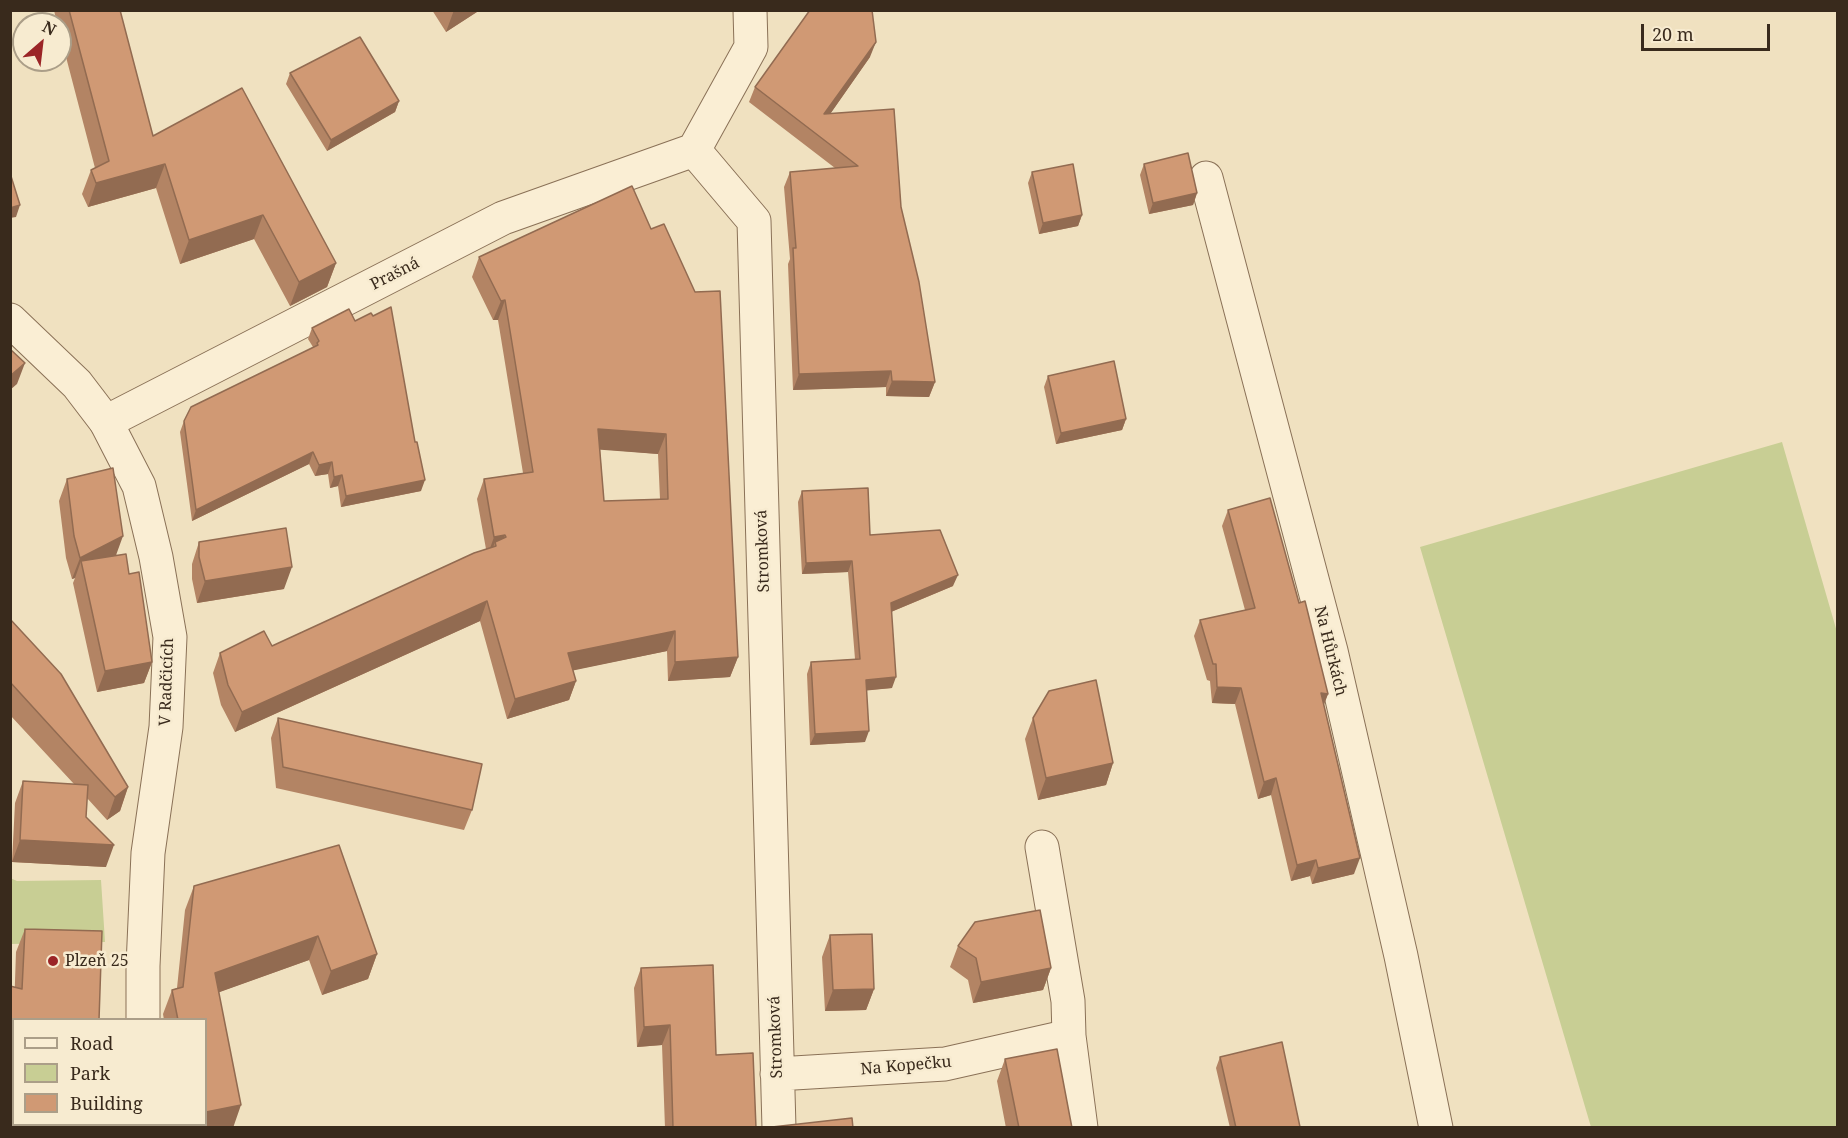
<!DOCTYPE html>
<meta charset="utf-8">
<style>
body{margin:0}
#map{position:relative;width:1848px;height:1138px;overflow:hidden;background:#f0e1c0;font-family:"Noto Serif",serif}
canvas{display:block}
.frame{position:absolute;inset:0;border:12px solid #392a1c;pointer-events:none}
.legend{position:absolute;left:12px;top:1018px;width:195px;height:108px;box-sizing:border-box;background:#f7ebd0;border:2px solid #ab9e88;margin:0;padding:8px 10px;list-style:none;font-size:18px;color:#392a1c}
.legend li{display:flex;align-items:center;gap:12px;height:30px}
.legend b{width:30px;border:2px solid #ab9e88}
.north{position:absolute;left:12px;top:12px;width:60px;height:60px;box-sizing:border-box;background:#f7ebd0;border:2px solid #ab9e88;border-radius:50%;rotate:28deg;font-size:16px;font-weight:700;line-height:24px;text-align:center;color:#392a1c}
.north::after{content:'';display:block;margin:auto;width:21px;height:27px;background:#9b2527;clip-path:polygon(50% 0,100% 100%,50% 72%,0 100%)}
.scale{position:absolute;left:1641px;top:24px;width:129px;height:27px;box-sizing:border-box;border:3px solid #392a1c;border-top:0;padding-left:8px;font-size:18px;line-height:21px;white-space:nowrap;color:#392a1c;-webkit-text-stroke:4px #f7ebd0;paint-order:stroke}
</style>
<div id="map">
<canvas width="1848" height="1138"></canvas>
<div class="frame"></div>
<ul class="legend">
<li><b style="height:8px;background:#faeed4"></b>Road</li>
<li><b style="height:16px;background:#c8ce94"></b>Park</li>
<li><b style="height:16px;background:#d09974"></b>Building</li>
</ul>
<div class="north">N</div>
<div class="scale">20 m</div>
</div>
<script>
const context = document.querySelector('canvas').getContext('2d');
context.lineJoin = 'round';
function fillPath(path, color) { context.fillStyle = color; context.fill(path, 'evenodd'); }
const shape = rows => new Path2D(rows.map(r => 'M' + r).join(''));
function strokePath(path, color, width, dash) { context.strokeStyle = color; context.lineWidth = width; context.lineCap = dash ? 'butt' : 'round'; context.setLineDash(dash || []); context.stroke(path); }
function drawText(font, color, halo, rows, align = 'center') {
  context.font = font + ' "Noto Serif",serif'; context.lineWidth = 5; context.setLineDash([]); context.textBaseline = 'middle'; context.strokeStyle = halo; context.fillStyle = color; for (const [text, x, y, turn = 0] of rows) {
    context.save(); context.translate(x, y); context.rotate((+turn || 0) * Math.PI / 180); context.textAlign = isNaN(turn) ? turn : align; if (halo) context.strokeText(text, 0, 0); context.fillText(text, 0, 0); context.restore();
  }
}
fillPath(shape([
 [1782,442,1837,632,1837,1127,1591,1127,1420,547],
 [10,878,17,881,101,880,105,942,11,944]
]), '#c8ce94');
const minor = shape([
 [750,10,751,47,694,150,754,221,779,1128],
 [1206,178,1331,651,1401,956,1436,1128],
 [106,422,503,218,694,150],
 [1042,847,1068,1001,1069,1036,1081,1128],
 [777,1074,945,1064,1069,1036]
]);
const tertiary = shape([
 [10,320,77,384,106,422,139,486,156,557,170,637,166,727,148,853,143,966,143,1020],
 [151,1124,152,1128]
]);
strokePath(minor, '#8a7157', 35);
strokePath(tertiary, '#8a7157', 35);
strokePath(minor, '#faeed4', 33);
strokePath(tertiary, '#faeed4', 33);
fillPath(shape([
 [54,10,120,10,153,136,336,263,327,287,290,306,254,239,180,264,156,188,88,207,82,194,91,170,95,168,60,34,60,24,57,24],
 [432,10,480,10,446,32],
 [870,57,830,114,901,207,935,382,929,397,886,396,886,387,793,390,788,264,790,259,784,187,790,172,835,168,749,102,755,87],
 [290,73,399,101,395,112,327,151,286,84],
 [1144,164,1197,193,1193,205,1149,214,1140,175],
 [1032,172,1082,215,1078,226,1039,234,1028,183],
 [632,186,738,657,730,677,668,681,667,651,573,670,576,681,569,700,507,719,480,621,235,732,221,705,213,673,220,653,272,646,486,549,477,499,484,479,523,473,498,320,493,320,472,277,479,257],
 [600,449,658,454,660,499,604,501],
 [312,328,421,491,341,507,338,486,330,488,328,474,315,476,309,464,192,521,180,432,184,421,313,347,308,339],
 [1048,376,1126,419,1122,430,1056,444,1044,387],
 [67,479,129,574,152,662,144,683,97,692,73,583,75,578,72,579,66,558,59,501],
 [802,491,870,535,953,586,891,612,892,688,867,690,865,742,810,745,807,674,811,662,855,659,848,572,802,574,798,502],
 [1228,510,1299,603,1328,694,1323,706,1354,874,1312,884,1310,876,1291,881,1271,795,1258,799,1235,704,1212,703,1210,681,1207,680,1194,636,1200,620,1245,610,1222,526],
 [199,542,284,589,197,603,192,579,192,564],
 [10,619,128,787,120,811,107,820,87,798,86,817,106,867,12,862,15,803,23,781,74,784,10,715],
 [278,718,472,810,464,830,276,788,271,738],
 [1033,718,1113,763,1106,785,1038,800,1025,739],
 [194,886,377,954,368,979,322,995,309,960,219,992,233,1128,185,1128,184,1125,206,1125,206,1020,164,1020,163,1014,172,990,177,988,185,910],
 [25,929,102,931,14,1125,53,1125,48,1128,10,1128,16,952],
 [830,935,874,989,866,1010,825,1011,822,957],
 [958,946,1051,968,1043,990,973,1003,968,980,950,967],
 [641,968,716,1055,756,1128,665,1128,662,1045,637,1047,634,988],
 [1220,1057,1300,1127,1300,1128,1230,1128,1216,1068],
 [1005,1059,1072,1128,1006,1128,997,1081]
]), '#b38464');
fillPath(shape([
 [454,10,480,10,446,32],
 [876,42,870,57,819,130,824,114],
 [399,101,395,112,327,151,331,140],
 [165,164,156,188,88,207,96,183],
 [1197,193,1193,205,1149,214,1153,203],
 [20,205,16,217,10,218,10,208],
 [263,215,254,239,180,264,189,240],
 [1082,215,1078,226,1039,234,1043,223],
 [336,263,327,287,290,306,299,282],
 [505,300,498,320,493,320,501,301],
 [25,363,17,384,10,390,10,376],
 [891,371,886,387,793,390,799,374],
 [892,381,935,382,929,397,886,396],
 [1126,419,1122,430,1056,444,1061,433],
 [598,429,666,434,658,454,591,449],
 [313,452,309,464,192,521,196,510],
 [332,462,328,474,315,476,319,465],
 [342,475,338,486,330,488,334,477],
 [425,480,421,491,341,507,346,496],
 [505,535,498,555,495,542,490,556,487,557,494,537],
 [123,536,115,558,81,561,75,578,72,579,80,558],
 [852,561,848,572,802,574,806,563],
 [292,567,284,589,197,603,205,581],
 [958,575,953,586,886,614,891,603],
 [487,601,480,621,235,732,242,712],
 [675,631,667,651,561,673,568,653],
 [738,657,730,677,668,681,675,662],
 [152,662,144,683,97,692,105,671],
 [896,677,892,688,862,691,866,680],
 [576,681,569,700,507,719,515,699],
 [1217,687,1241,688,1235,704,1212,703],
 [1321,693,1328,694,1322,710],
 [869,731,865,742,810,745,815,734],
 [1113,763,1106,785,1038,800,1046,778],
 [1276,778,1271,795,1258,799,1264,782],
 [128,787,120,811,107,820,115,797],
 [20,840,114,845,106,867,12,862],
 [1360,858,1354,874,1312,884,1318,868],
 [1316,860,1310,876,1291,881,1297,865],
 [318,936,309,960,206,997,215,973],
 [377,954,368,979,322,995,331,971],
 [1051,968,1043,990,973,1003,981,982],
 [874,989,866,1010,825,1011,833,990],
 [670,1025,662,1045,637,1047,644,1027],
 [241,1105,233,1128,191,1128,192,1125,206,1125,206,1112],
 [20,1125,53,1125,48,1128,14,1128]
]), '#926b51');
const building = shape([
 [69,10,120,10,153,136,242,88,336,263,299,282,263,215,189,240,165,164,96,183,91,170,109,161,69,10],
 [810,10,872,10,876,42,824,114,894,109,901,207,919,282,935,382,892,381,891,371,799,374,793,248,796,248,790,172,858,166,755,87,810,10],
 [360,37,399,101,331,140,290,73,360,37],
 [1188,153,1197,193,1153,203,1144,164,1188,153],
 [1073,164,1082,215,1043,223,1032,172,1073,164],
 [10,173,20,205,10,208,10,173],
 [632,186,651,229,664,224,695,292,720,291,738,657,675,662,675,631,568,653,576,681,515,699,487,601,242,712,228,685,220,653,264,631,272,646,474,553,496,546,495,542,506,537,505,535,494,537,484,479,533,472,505,300,501,301,479,257,632,186],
 [598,429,666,434,668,499,604,501,598,429],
 [391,307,415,442,417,442,425,480,346,496,342,475,334,477,332,462,319,465,313,452,196,510,184,421,191,407,318,345,317,343,319,341,312,328,349,309,355,321,371,313,373,316,391,307],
 [10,349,25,363,10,376,10,349],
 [1114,361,1126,419,1061,433,1048,376,1114,361],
 [113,468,123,536,80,558,74,536,67,479,113,468],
 [868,488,870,535,940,530,958,575,891,603,896,677,866,680,869,731,815,734,811,662,860,659,852,561,806,563,802,491,868,488],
 [1270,498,1299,603,1305,601,1328,694,1321,693,1360,858,1318,868,1316,860,1297,865,1276,778,1264,782,1241,688,1217,687,1216,664,1213,664,1200,620,1255,608,1228,510,1270,498],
 [286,528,292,567,205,581,199,557,199,542,286,528],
 [126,554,129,574,139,572,152,662,105,671,81,561,126,554],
 [10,619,61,674,128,787,115,797,10,682,10,619],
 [1096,680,1113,763,1046,778,1033,718,1049,691,1096,680],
 [278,718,374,740,482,764,472,810,283,767,278,718],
 [23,781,88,785,86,817,114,845,20,840,23,781],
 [339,845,377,954,331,971,318,936,215,973,241,1105,206,1112,206,1020,178,1020,172,990,183,987,194,886,339,845],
 [1040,910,1051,968,981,982,976,958,958,946,975,922,1040,910],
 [25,929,102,931,99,1020,14,1020,14,1125,20,1125,14,1128,10,1128,10,986,22,989,25,929],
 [872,934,874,989,833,990,830,935,872,934],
 [713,965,716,1055,753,1053,756,1128,673,1128,670,1025,644,1027,641,968,713,965],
 [1282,1042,1300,1127,1296,1128,1236,1128,1220,1057,1282,1042],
 [1057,1049,1072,1128,1019,1128,1005,1059,1057,1049],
 [852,1118,853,1128,771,1128,772,1127,852,1118]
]);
fillPath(building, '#d09974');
strokePath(building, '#926b51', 1.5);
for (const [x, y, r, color] of [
 [53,961,6,"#9b2527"]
]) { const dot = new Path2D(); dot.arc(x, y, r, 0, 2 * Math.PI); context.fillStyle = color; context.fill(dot); strokePath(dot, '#f7ebd0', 2); }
drawText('16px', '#392a1c', '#f7ebd0', [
 ["Prašná",395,274,-27],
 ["Stromková",763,551,-92],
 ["Na Hůrkách",1330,651,76],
 ["V Radčicích",167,682,-88],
 ["Stromková",776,1037,-92],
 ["Na Kopečku",906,1066,-5]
]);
drawText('16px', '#392a1c', '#f7ebd0', [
 ["Plzeň 25",65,961]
], 'left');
</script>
